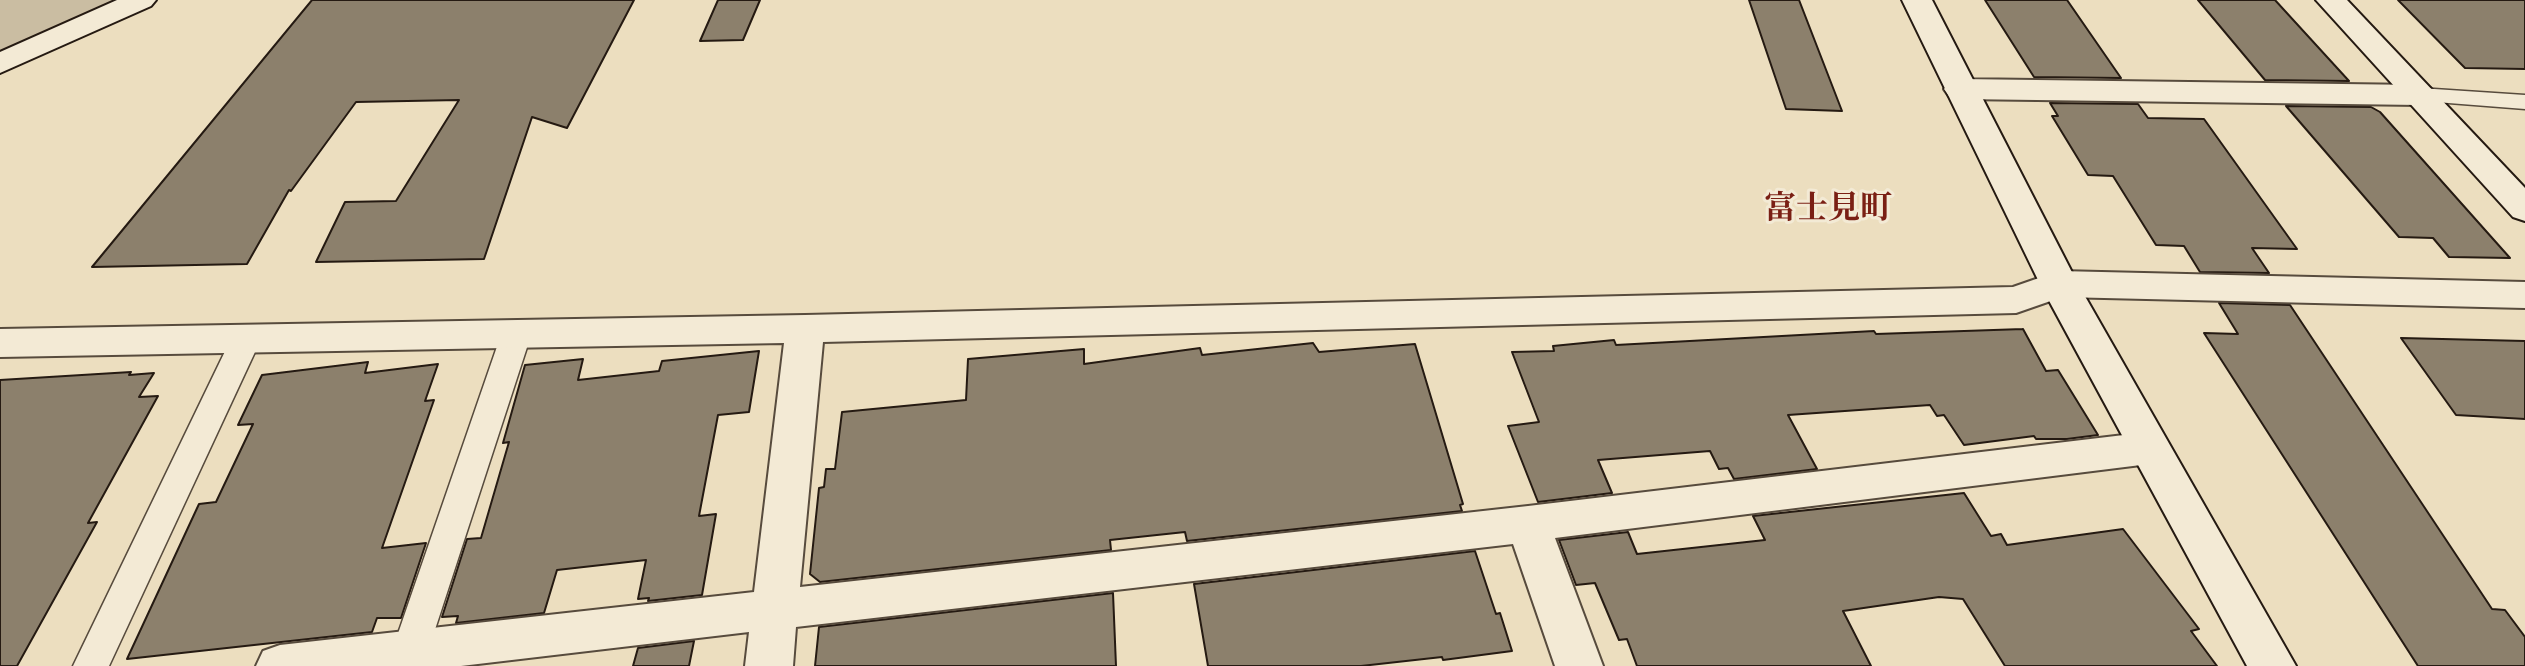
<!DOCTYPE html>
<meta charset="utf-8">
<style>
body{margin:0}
canvas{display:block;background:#ecdebf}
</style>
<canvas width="2525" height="666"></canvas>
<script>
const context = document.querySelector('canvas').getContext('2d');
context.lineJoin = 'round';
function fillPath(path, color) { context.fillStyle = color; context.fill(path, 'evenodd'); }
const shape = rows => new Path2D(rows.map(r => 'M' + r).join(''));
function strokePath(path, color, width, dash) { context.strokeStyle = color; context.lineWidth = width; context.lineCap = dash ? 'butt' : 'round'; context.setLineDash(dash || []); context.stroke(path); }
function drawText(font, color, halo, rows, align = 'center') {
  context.font = font + ' "Sorts Mill Goudy","Noto Serif JP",serif'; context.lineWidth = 6; context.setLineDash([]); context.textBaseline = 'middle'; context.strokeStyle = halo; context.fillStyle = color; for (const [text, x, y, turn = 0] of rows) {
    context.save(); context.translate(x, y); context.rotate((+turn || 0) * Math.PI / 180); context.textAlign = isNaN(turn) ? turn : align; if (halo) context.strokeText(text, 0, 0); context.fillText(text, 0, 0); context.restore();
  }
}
fillPath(shape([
 [0,0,119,0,0,54]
]), '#cabda2');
const building = shape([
 [312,0,634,0,567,128,532,117,484,259,316,262,345,202,396,201,459,100,356,102,291,191,289,190,247,264,92,267,312,0],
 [718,0,760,0,743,40,700,41,718,0],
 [1749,0,1799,0,1842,111,1786,109,1749,0],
 [1985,0,2067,0,2121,78,2034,77,1985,0],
 [2198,0,2275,0,2349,81,2265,80,2198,0],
 [2398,0,2525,0,2525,69,2465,68,2398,0],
 [2050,103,2138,104,2148,118,2204,119,2297,249,2252,248,2269,273,2200,272,2184,246,2156,245,2113,176,2088,175,2052,116,2058,116,2050,103],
 [2286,106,2371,107,2380,112,2510,258,2449,257,2433,238,2399,237,2286,106],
 [2219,303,2290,305,2492,609,2505,610,2525,637,2525,666,2418,666,2204,333,2238,334,2219,303],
 [2023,329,2046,371,2058,370,2098,435,2067,439,2036,439,2034,436,1964,445,1944,415,1937,416,1930,405,1788,415,1817,469,1734,479,1728,468,1719,469,1710,451,1598,460,1612,493,1538,502,1508,426,1539,422,1512,352,1554,351,1553,346,1614,340,1616,345,1874,331,1876,334,2023,329],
 [2401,338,2525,341,2525,419,2456,415,2401,338],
 [1313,343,1319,352,1415,344,1463,504,1460,505,1462,511,1187,541,1185,532,1110,540,1111,550,820,582,810,574,819,488,824,487,826,469,835,469,842,412,966,400,968,359,1084,349,1084,364,1200,348,1202,355,1313,343],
 [759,351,749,412,718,415,699,516,716,514,702,595,648,601,649,598,638,599,646,560,557,570,544,613,456,623,458,616,442,617,467,539,481,538,509,442,503,443,525,365,583,359,578,380,659,371,662,361,759,351],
 [368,362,365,373,438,364,425,401,434,400,382,548,426,543,401,618,377,618,372,632,127,659,199,504,216,502,253,424,238,425,262,375,368,362],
 [131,372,129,375,154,373,139,397,158,396,88,523,97,522,17,666,0,666,0,380,131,372],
 [1964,493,1991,536,2001,534,2007,545,2123,529,2199,629,2191,631,2217,666,2005,666,1963,599,1939,597,1843,611,1871,666,1637,666,1627,639,1619,640,1595,583,1576,585,1559,540,1628,532,1637,554,1765,540,1753,516,1964,493],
 [1475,551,1496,614,1500,613,1512,651,1443,660,1442,657,1361,666,1208,666,1194,584,1475,551],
 [1113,593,1116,666,815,666,819,627,1113,593],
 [694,641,689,666,633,666,638,648,694,641]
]);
fillPath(building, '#8c806c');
strokePath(building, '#251a12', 2);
const lane = shape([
 [2419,88,2525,95,2525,109,2410,100,2407,95,2410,90,2419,88],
 [516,324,527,327,531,335,428,651,423,662,407,666,397,662,392,651,501,335,505,327,516,324],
 [246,328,257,331,261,339,109,666,73,666,231,339,235,331,246,328]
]);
const street = shape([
 [1960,79,2419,85,2430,88,2435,95,2430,102,2419,105,1960,99,1949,96,1944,89,1949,82,1960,79],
 [2059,271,2525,282,2525,308,2062,297,2016,313,823,342,800,587,1528,506,2149,432,2164,437,2170,448,2164,459,2149,464,1555,538,1603,666,1555,666,1513,544,796,627,793,666,745,666,749,632,461,666,256,666,263,651,280,645,754,592,784,343,0,357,0,329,805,315,2013,287,2059,271]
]);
const secondary = shape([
 [117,0,156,0,151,6,0,73,0,52,117,0],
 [1902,0,1932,0,2078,284,2296,666,2247,666,2040,284,1902,0],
 [2316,0,2347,0,2525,188,2525,221,2513,217,2316,0]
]);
strokePath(lane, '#574b3d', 3);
strokePath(street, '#574b3d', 4);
strokePath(secondary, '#251a12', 4);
fillPath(lane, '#f3ead5');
fillPath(street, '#f3ead5');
fillPath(secondary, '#f3ead5');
drawText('bold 32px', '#7a1f14', '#f3ead5', [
 ["富士見町",1828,213]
]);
</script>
